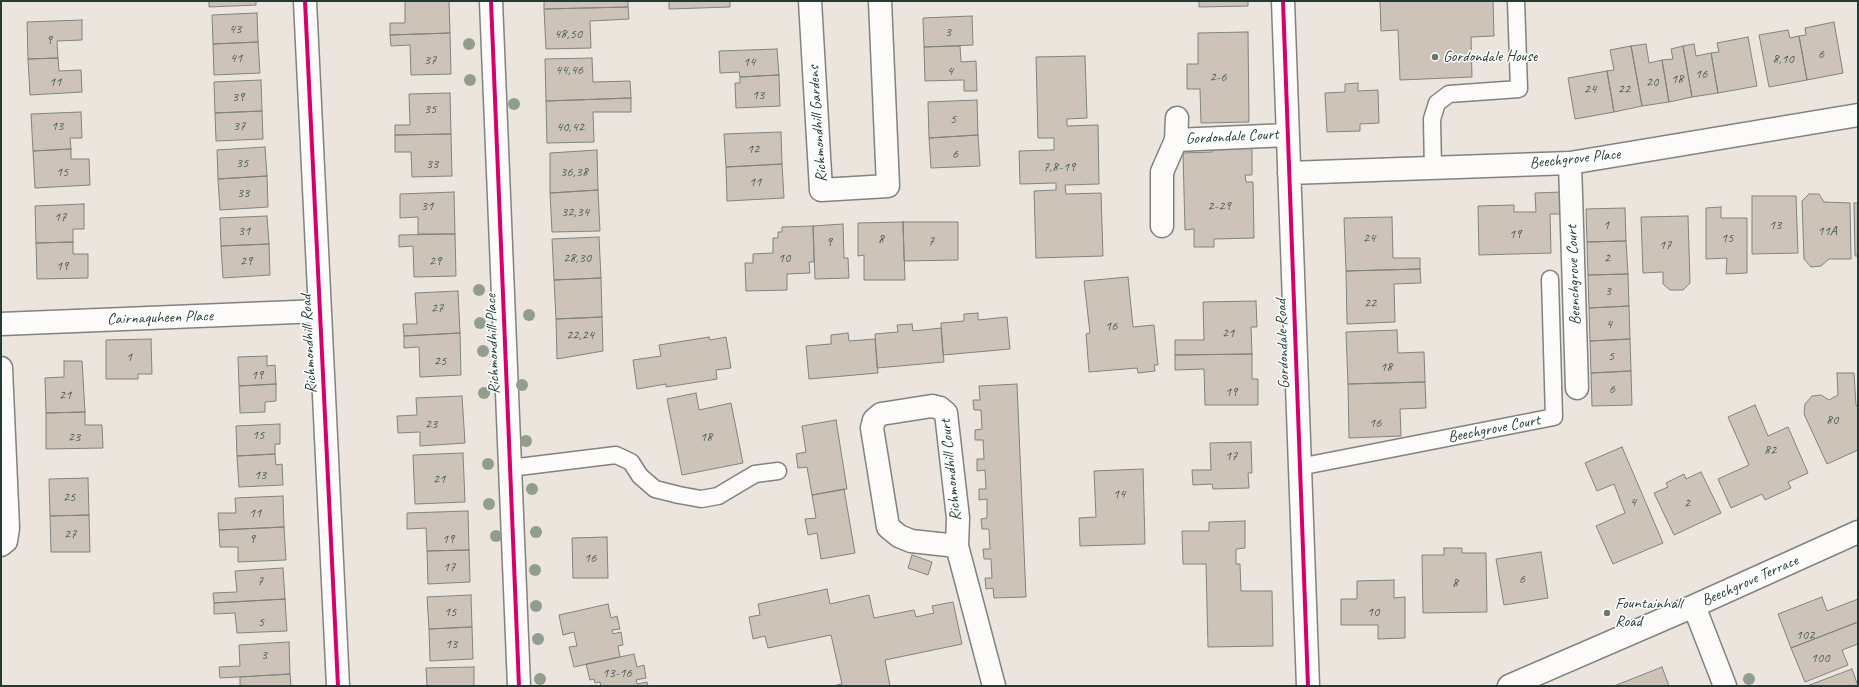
<!DOCTYPE html>
<style>
body{margin:0}
#map{position:relative;width:1859px;height:687px;overflow:hidden;background:#ebe5de;font-family:Caveat,sans-serif}
canvas{display:block}
.frame{position:absolute;inset:0;border:2px solid #1f3d34;pointer-events:none}
</style>
<div id="map">
<canvas width="1859" height="687"></canvas>
<div class="frame"></div>
</div>
<script>
const context = document.querySelector('canvas').getContext('2d');
context.lineJoin = 'round';
function fillPath(path, color) { context.fillStyle = color; context.fill(path, 'evenodd'); }
const shape = rows => new Path2D(rows.map(r => 'M' + r).join(''));
function strokePath(path, color, width, dash) { context.strokeStyle = color; context.lineWidth = width; context.lineCap = dash ? 'butt' : 'round'; context.setLineDash(dash || []); context.stroke(path); }
function drawText(font, color, halo, rows, align = 'center') {
  context.font = font + ' Caveat,sans-serif'; context.lineWidth = 3; context.setLineDash([]); context.textBaseline = 'middle'; context.strokeStyle = halo; context.fillStyle = color; for (const [text, x, y, turn = 0] of rows) {
    context.save(); context.translate(x, y); context.rotate((+turn || 0) * Math.PI / 180); context.textAlign = isNaN(turn) ? turn : align; if (halo) context.strokeText(text, 0, 0); context.fillText(text, 0, 0); context.restore();
  }
}
const building = shape([
 [209,1,256,1,256,5,209,7,209,1],
 [405,1,449,1,450,33,390,35,390,23,405,23,405,1],
 [544,1,628,1,628,7,544,9,544,1],
 [669,1,730,1,730,7,669,9,669,1],
 [1199,1,1248,1,1248,6,1199,7,1199,1],
 [1380,1,1493,1,1494,36,1471,37,1472,77,1400,80,1398,30,1381,31,1380,1],
 [628,7,629,19,590,21,591,48,546,49,544,9,628,7],
 [257,13,258,42,213,44,212,15,257,13],
 [972,16,973,45,924,47,923,18,972,16],
 [82,20,82,40,57,41,58,58,28,59,27,22,82,20],
 [1834,22,1843,73,1807,80,1799,36,1806,35,1805,28,1834,22],
 [1788,30,1790,38,1799,36,1807,80,1769,87,1759,35,1788,30],
 [1248,32,1249,122,1201,123,1200,89,1187,89,1187,64,1198,64,1198,33,1248,32],
 [450,33,451,74,411,75,410,45,391,46,390,35,450,33],
 [1748,37,1757,86,1718,93,1711,53,1719,52,1717,43,1748,37],
 [258,42,260,73,214,75,213,44,258,42],
 [1646,44,1649,63,1662,60,1669,102,1642,106,1631,46,1646,44],
 [1694,44,1696,56,1711,53,1718,93,1692,97,1683,46,1694,44],
 [960,46,961,62,976,61,977,91,964,91,964,80,925,81,924,47,960,46],
 [1631,46,1642,106,1614,112,1607,71,1614,70,1610,50,1631,46],
 [1683,46,1692,97,1669,102,1662,60,1673,59,1671,49,1683,46],
 [777,49,779,75,740,77,739,72,720,73,719,51,777,49],
 [1085,56,1087,118,1067,119,1067,126,1098,125,1099,184,1065,185,1066,194,1101,193,1103,256,1036,258,1034,191,1056,190,1056,183,1020,184,1019,151,1054,150,1054,138,1038,138,1036,57,1085,56],
 [58,58,59,71,81,70,82,92,30,95,28,59,58,58],
 [592,58,593,82,630,81,631,98,546,101,545,59,592,58],
 [1607,71,1614,112,1575,119,1568,78,1607,71],
 [779,75,780,106,736,108,735,83,740,83,740,77,779,75],
 [261,80,262,111,215,113,214,82,261,80],
 [1358,83,1358,91,1378,90,1379,123,1360,124,1360,131,1327,132,1325,93,1345,92,1345,84,1358,83],
 [450,93,451,134,395,135,395,125,410,125,409,94,450,93],
 [631,98,631,112,593,112,594,142,547,143,546,101,631,98],
 [977,100,978,135,929,138,928,102,977,100],
 [262,111,263,139,216,141,215,113,262,111],
 [81,112,82,138,70,138,71,149,33,151,31,114,81,112],
 [781,132,782,164,726,167,724,134,781,132],
 [451,134,452,176,412,177,411,152,395,152,395,135,451,134],
 [978,135,980,166,931,168,929,138,978,135],
 [265,147,267,176,218,179,217,150,265,147],
 [1252,147,1252,175,1245,175,1246,182,1253,182,1254,238,1214,239,1214,247,1194,247,1194,229,1185,230,1183,153,1212,152,1212,148,1252,147],
 [71,149,71,159,89,159,90,185,35,188,33,151,71,149],
 [597,150,598,190,550,193,550,153,597,150],
 [782,164,784,198,727,201,726,167,782,164],
 [267,176,268,207,220,210,218,179,267,176],
 [598,190,600,231,552,232,550,193,598,190],
 [454,192,455,234,418,234,418,217,400,218,400,194,454,192],
 [1561,192,1562,214,1550,214,1551,253,1479,255,1478,206,1514,205,1514,212,1536,212,1535,193,1561,192],
 [1809,194,1819,194,1824,202,1850,203,1851,259,1829,259,1821,266,1811,267,1804,259,1802,201,1809,194],
 [1752,196,1796,196,1798,253,1752,254,1752,196],
 [1854,203,1858,203,1858,256,1855,256,1854,203],
 [84,204,84,229,73,229,73,242,36,243,35,206,84,204],
 [1721,207,1721,218,1747,218,1747,273,1726,274,1727,258,1706,259,1706,208,1721,207],
 [1625,208,1626,241,1587,242,1586,209,1625,208],
 [267,216,269,244,221,246,220,218,267,216],
 [1688,216,1690,283,1683,290,1670,290,1663,284,1663,272,1643,273,1641,217,1688,216],
 [1392,217,1393,258,1420,258,1420,269,1346,271,1344,218,1392,217],
 [903,222,905,280,864,280,864,255,858,256,858,223,903,222],
 [903,222,958,222,958,260,904,261,903,222],
 [843,224,844,258,848,258,849,278,815,279,813,226,843,224],
 [813,226,814,262,809,262,810,273,787,274,787,290,746,291,745,263,753,263,753,254,773,253,773,238,778,238,778,232,782,232,782,227,813,226],
 [455,234,456,276,414,277,413,246,399,247,399,235,455,234],
 [599,237,601,278,554,280,552,239,599,237],
 [1626,241,1628,274,1588,275,1587,242,1626,241],
 [73,242,73,254,88,254,88,278,37,279,36,243,73,242],
 [269,244,270,275,223,278,221,246,269,244],
 [1420,269,1421,283,1394,284,1395,322,1347,324,1346,271,1420,269],
 [1628,274,1629,306,1589,308,1588,275,1628,274],
 [1128,277,1133,327,1154,325,1158,365,1154,365,1155,371,1138,373,1137,368,1089,372,1086,334,1090,333,1084,281,1128,277],
 [601,278,602,317,556,319,554,280,601,278],
 [458,291,460,333,404,336,403,324,417,324,415,293,458,291],
 [1256,301,1257,327,1251,327,1252,354,1175,355,1175,340,1204,340,1203,302,1256,301],
 [1629,306,1630,339,1590,341,1589,308,1629,306],
 [978,313,978,320,1007,317,1010,349,943,355,941,323,964,321,964,314,978,313],
 [602,317,603,351,557,359,556,319,602,317],
 [912,324,913,331,941,328,944,362,877,368,875,334,898,332,897,325,912,324],
 [1397,330,1398,353,1424,352,1425,382,1348,384,1346,332,1397,330],
 [460,333,461,375,420,377,419,347,404,348,404,336,460,333],
 [848,333,849,341,875,339,878,373,809,379,806,346,831,344,831,335,848,333],
 [709,337,710,340,726,337,731,368,716,370,717,379,666,387,666,384,637,389,633,360,661,356,659,345,709,337],
 [151,339,152,374,138,374,138,379,106,379,106,340,151,339],
 [1630,339,1631,371,1591,373,1590,341,1630,339],
 [1252,354,1252,379,1258,379,1258,405,1205,405,1204,369,1175,370,1175,355,1252,354],
 [267,356,267,366,275,365,276,384,239,386,238,357,267,356],
 [64,361,82,361,85,412,46,413,45,378,64,377,64,361],
 [1631,371,1632,405,1592,406,1591,373,1631,371],
 [1837,373,1854,373,1856,405,1858,408,1858,450,1827,464,1804,414,1805,404,1812,396,1821,395,1829,400,1838,395,1837,373],
 [1425,382,1426,408,1400,409,1401,436,1349,438,1348,384,1425,382],
 [276,384,276,401,265,402,265,412,240,413,239,386,276,384],
 [1017,384,1026,597,994,598,993,588,986,589,985,578,992,578,991,559,984,559,983,549,990,549,989,529,982,529,981,519,987,518,987,499,979,500,979,489,986,489,985,470,977,471,977,459,984,459,983,440,975,440,975,430,982,429,981,410,974,410,973,400,980,400,979,386,1017,384],
 [696,393,699,410,731,403,743,463,682,475,667,399,696,393],
 [462,396,465,443,420,446,420,432,398,433,397,416,417,415,416,398,462,396],
 [1755,405,1768,436,1788,427,1808,473,1788,482,1791,488,1765,500,1762,494,1731,508,1718,479,1749,465,1728,417,1755,405],
 [85,412,85,425,102,425,103,448,46,449,46,413,85,412],
 [836,420,847,489,812,495,807,467,798,468,796,454,806,452,802,426,836,420],
 [280,424,280,444,275,444,275,454,237,456,236,426,280,424],
 [1251,442,1252,473,1248,473,1249,488,1213,489,1212,484,1193,485,1192,470,1211,470,1210,443,1251,442],
 [1622,447,1663,543,1613,564,1596,526,1625,513,1614,484,1597,491,1585,463,1622,447],
 [463,453,465,502,415,504,413,455,463,453],
 [275,454,276,465,282,464,283,485,239,487,237,456,275,454],
 [1143,469,1145,544,1080,546,1079,518,1096,517,1094,471,1143,469],
 [1701,472,1721,513,1674,535,1654,493,1668,487,1666,483,1684,474,1686,479,1701,472],
 [88,478,89,515,50,516,49,479,88,478],
 [844,489,855,553,821,559,817,533,808,535,805,519,816,518,812,495,844,489],
 [283,496,284,527,219,530,218,513,236,513,235,498,283,496],
 [468,511,469,550,427,551,426,528,407,529,407,513,468,511],
 [89,515,90,552,51,552,50,516,89,515],
 [1245,521,1245,548,1236,549,1236,564,1240,564,1241,591,1272,591,1273,646,1208,647,1206,564,1183,564,1182,531,1209,531,1209,522,1245,521],
 [284,527,286,560,238,562,238,547,220,547,219,530,284,527],
 [607,537,608,578,573,578,572,538,607,537],
 [1444,548,1462,548,1462,553,1486,553,1487,612,1423,613,1422,555,1444,555,1444,548],
 [469,550,470,582,428,584,427,551,469,550],
 [1541,552,1548,598,1504,605,1496,559,1541,552],
 [912,555,932,562,928,575,908,568,912,555],
 [283,568,285,599,214,603,213,593,237,592,235,571,283,568],
 [1394,580,1394,598,1405,597,1405,638,1378,639,1378,625,1341,625,1341,599,1357,599,1357,581,1394,580],
 [827,589,830,604,869,595,874,618,914,610,916,617,934,613,932,606,953,602,962,644,885,660,890,686,832,686,842,684,831,635,768,648,765,636,753,639,749,617,760,615,758,604,827,589],
 [471,595,472,627,429,629,427,597,471,595],
 [1822,597,1827,611,1858,599,1858,622,1791,648,1778,614,1822,597],
 [285,599,287,631,237,633,235,613,214,614,214,603,285,599],
 [608,604,611,618,617,616,620,629,612,630,613,634,621,632,623,645,618,646,620,657,574,667,569,647,577,646,574,632,563,635,559,615,608,604],
 [1858,622,1858,644,1842,650,1848,665,1805,682,1791,648,1858,622],
 [472,627,473,659,430,661,429,629,472,627],
 [289,642,290,674,220,678,219,667,240,666,239,645,289,642],
 [634,654,637,667,644,665,646,678,636,680,637,684,647,682,648,686,601,686,600,682,595,683,594,679,590,680,586,664,634,654],
 [474,667,474,686,427,686,426,668,474,667],
 [1662,667,1669,686,1614,686,1662,667],
 [1852,669,1858,686,1807,686,1852,669],
 [290,674,291,686,240,686,240,677,290,674]
]);
fillPath(building, '#cdc3b8');
strokePath(building, '#80837e', 1);
const lane = shape([
 [1433,169,1432,119,1437,103,1449,94,1519,89,1516,1],
 [1299,467,1554,417,1550,279],
 [510,468,616,455,631,462,640,476,655,489,679,495,701,499,718,496,755,474,778,471]
]);
const street = shape([
 [305,1,338,686],
 [491,1,519,686],
 [810,1,821,190,888,186,880,1],
 [1283,1,1308,686],
 [1176,140,1288,135],
 [1570,163,1577,388],
 [1289,173,1570,163,1858,115],
 [1162,226,1162,172,1176,140,1177,118],
 [1,324,320,311],
 [1,368,8,528,6,541,1,545],
 [957,546,911,541,899,536,888,527,872,428,874,420,881,414,932,406,940,408,946,413,958,518,957,546,994,686]
]);
const secondary = shape([
 [1694,606,1725,686],
 [1509,686,1694,606,1858,532]
]);
strokePath(lane, '#80837e', 19);
strokePath(street, '#80837e', 25);
strokePath(secondary, '#80837e', 25);
strokePath(lane, '#fcfbfa', 16);
strokePath(street, '#fcfbfa', 22);
strokePath(secondary, '#fcfbfa', 22);
strokePath(shape([
 [305,1,338,686],
 [491,1,519,686],
 [1283,1,1308,686]
]), '#d6006c', 4);
context.fillStyle = '#909e8d';
for (const [x, y] of [
 [469,44],
 [470,80],
 [514,104],
 [479,290],
 [529,315],
 [480,323],
 [483,351],
 [522,385],
 [484,393],
 [526,441],
 [488,464],
 [532,489],
 [489,504],
 [536,532],
 [496,536],
 [535,570],
 [536,606],
 [538,639],
 [540,679],
 [1749,679]
]) { context.beginPath(); context.arc(x, y, 6, 0, 2 * Math.PI); context.fill(); }
for (const [x, y, r, color] of [
 [1435,57,4,"#667870"],
 [1607,613,4,"#667870"]
]) { const dot = new Path2D(); dot.arc(x, y, r, 0, 2 * Math.PI); context.fillStyle = color; context.fill(dot); strokePath(dot, '#fff', 1.5); }
drawText('14px', '#4a5e55', null, [
 ["43",235,29],
 ["3",948,32],
 ["48,50",568,34],
 ["9",49,40],
 ["6",1821,54],
 ["41",236,58],
 ["8,10",1783,59],
 ["37",430,60],
 ["14",749,62],
 ["44,46",569,70],
 ["4",950,71],
 ["16",1701,74],
 ["2-6",1218,77],
 ["18",1677,79],
 ["11",55,82],
 ["20",1652,82],
 ["24",1590,89],
 ["22",1624,89],
 ["13",758,95],
 ["39",238,97],
 ["35",430,109],
 ["5",953,119],
 ["13",57,126],
 ["37",239,126],
 ["40,42",570,127],
 ["12",753,149],
 ["6",955,154],
 ["35",242,163],
 ["33",432,164],
 ["7,8-19",1059,167],
 ["15",62,172],
 ["36,38",574,172],
 ["11",755,182],
 ["33",243,193],
 ["31",427,206],
 ["2-29",1219,206],
 ["32,34",575,212],
 ["17",60,217],
 ["1",1606,225],
 ["13",1775,225],
 ["31",244,231],
 ["11A",1827,231],
 ["19",1515,234],
 ["24",1369,238],
 ["15",1727,238],
 ["8",881,239],
 ["7",931,241],
 ["9",829,242],
 ["17",1665,245],
 ["28,30",577,258],
 ["10",784,258],
 ["2",1607,258],
 ["29",246,261],
 ["29",435,261],
 ["19",62,266],
 ["3",1608,291],
 ["22",1370,303],
 ["27",437,308],
 ["4",1609,324],
 ["16",1111,326],
 ["21",1228,333],
 ["22,24",580,335],
 ["5",1611,356],
 ["1",129,357],
 ["25",440,361],
 ["18",1386,367],
 ["19",257,375],
 ["6",1612,389],
 ["19",1231,392],
 ["21",65,395],
 ["80",1832,420],
 ["16",1375,423],
 ["23",431,424],
 ["15",258,435],
 ["23",74,437],
 ["18",706,437],
 ["82",1770,450],
 ["17",1231,456],
 ["13",260,475],
 ["21",439,479],
 ["14",1119,494],
 ["25",69,497],
 ["4",1633,502],
 ["2",1687,503],
 ["11",255,513],
 ["27",70,534],
 ["9",252,539],
 ["19",448,539],
 ["16",590,558],
 ["17",449,567],
 ["6",1522,579],
 ["7",260,581],
 ["8",1455,583],
 ["15",450,612],
 ["10",1373,612],
 ["5",261,622],
 ["102",1805,635],
 ["13",451,644],
 ["3",264,655],
 ["100",1820,658],
 ["13-16",617,673]
]);
drawText('16px', '#1f3d34', '#fff', [
 ["Gordondale House",1443,57],
 ["Fountainhall",1615,604],
 ["Road",1615,622]
], 'left');
drawText('16px', '#1f3d34', '#fff', [
 ["Richmondhill Gardens",818,124,-94],
 ["Gordondale Court",1232,137,-3],
 ["Beechgrove Place",1575,159,-6],
 ["Beenchgrove Court",1574,275,-92],
 ["Cairnaquheen Place",160,318,-2],
 ["Richmondhill Road",309,344,-93],
 ["Richmondhill Place",493,344,-92],
 ["Gordondale Road",1283,344,-92],
 ["Beechgrove Court",1494,429,-11],
 ["Richmondhill Court",951,470,-96],
 ["Beechgrove Terrace",1750,581,-24]
]);
</script>
